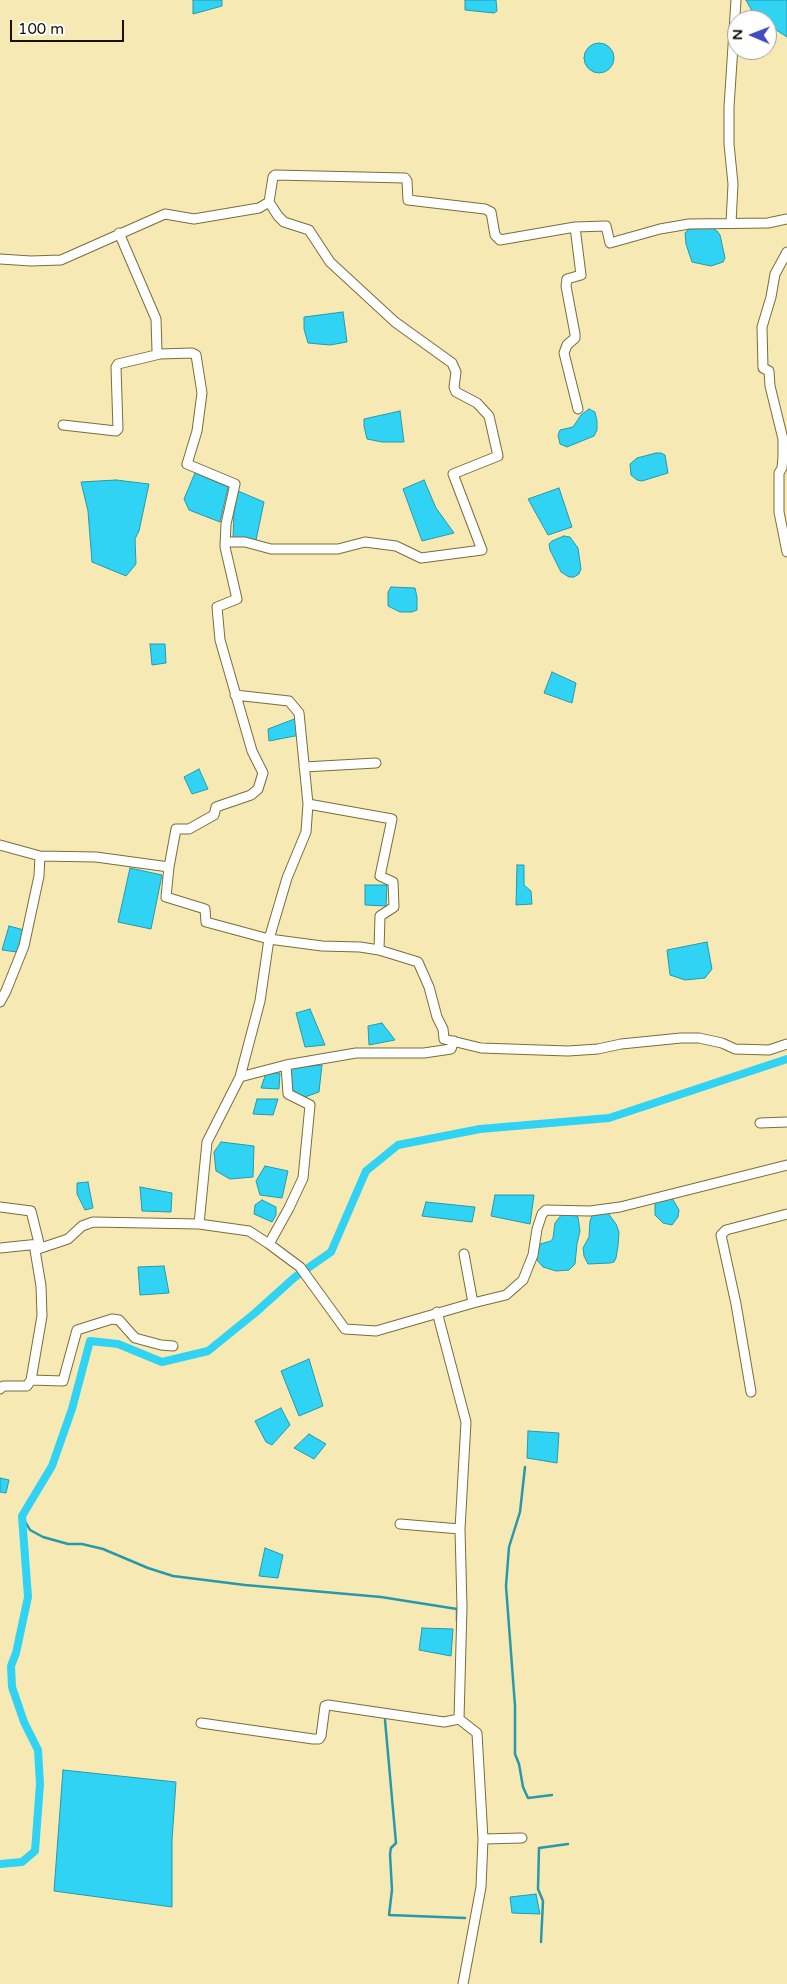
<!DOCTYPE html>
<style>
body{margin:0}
#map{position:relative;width:787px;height:1984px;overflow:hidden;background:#f7e9b4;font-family:"Varela Round",sans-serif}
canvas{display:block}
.north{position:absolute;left:727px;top:10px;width:50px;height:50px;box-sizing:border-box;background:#fff;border:1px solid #a2a099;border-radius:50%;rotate:271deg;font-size:14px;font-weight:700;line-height:20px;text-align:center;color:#161101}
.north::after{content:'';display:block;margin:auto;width:18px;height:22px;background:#444bc0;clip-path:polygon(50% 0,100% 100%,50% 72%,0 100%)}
.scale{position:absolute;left:10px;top:20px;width:114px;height:22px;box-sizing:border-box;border:2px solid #161101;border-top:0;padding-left:6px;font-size:15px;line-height:18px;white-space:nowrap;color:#161101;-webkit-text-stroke:4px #fff;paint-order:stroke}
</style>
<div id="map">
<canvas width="787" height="1984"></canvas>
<div class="north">N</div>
<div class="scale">100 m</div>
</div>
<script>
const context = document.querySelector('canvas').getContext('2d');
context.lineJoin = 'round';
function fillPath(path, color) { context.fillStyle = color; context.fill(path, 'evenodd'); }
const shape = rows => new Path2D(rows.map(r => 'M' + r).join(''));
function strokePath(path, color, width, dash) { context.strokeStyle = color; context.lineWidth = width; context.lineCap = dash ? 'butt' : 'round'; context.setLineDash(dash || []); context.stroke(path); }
const water = shape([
 [193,0,222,0,222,6,193,14,193,0],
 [465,0,496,0,497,11,494,13,465,10,465,0],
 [746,0,787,0,787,37,767,24,767,20,760,19,752,11,746,0],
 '584 58a15 15 0 1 1 30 0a15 15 0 1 1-30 0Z',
 [712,228,717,231,720,235,725,258,723,262,711,266,692,262,686,244,685,233,689,229,712,228],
 [343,312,347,342,330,345,308,343,304,329,304,317,343,312],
 [589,409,595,412,597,421,597,430,594,436,567,447,560,444,558,435,560,430,573,427,581,415,589,409],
 [400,411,404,442,382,442,367,439,364,426,364,419,400,411],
 [656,453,661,453,665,455,668,473,642,481,637,480,631,475,630,464,637,458,656,453],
 [195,473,228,487,220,522,189,510,184,499,195,473],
 [116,480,149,484,139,531,135,539,136,564,126,576,92,562,88,511,81,482,116,480],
 [424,480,436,508,454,533,422,541,403,489,424,480],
 [559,488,572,527,548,535,528,499,559,488],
 [238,491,264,502,256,540,233,538,234,513,238,491],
 [564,536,570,537,578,548,581,569,579,574,574,577,569,577,561,572,550,550,549,544,552,541,564,536],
 [391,587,415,588,417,597,417,610,412,612,400,612,388,606,388,592,391,587],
 [150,644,165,644,166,663,152,665,150,644],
 [552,672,576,683,572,703,544,693,552,672],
 [297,718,300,735,269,741,268,729,297,718],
 [199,769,208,789,192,794,184,777,199,769],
 [517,865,524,865,524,885,531,891,532,904,516,905,517,865],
 [130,868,162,875,151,929,118,922,130,868],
 [365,885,387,885,386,906,365,905,365,885],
 [9,926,24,930,17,952,2,950,9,926],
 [707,942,712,969,705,978,685,980,670,975,667,950,707,942],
 [310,1009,325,1045,305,1047,296,1013,310,1009],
 [382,1023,395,1040,369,1045,368,1026,382,1023],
 [322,1065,319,1092,305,1097,293,1092,290,1068,322,1065],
 [266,1073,280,1073,279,1089,261,1088,266,1073],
 [257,1099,278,1099,273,1115,253,1114,257,1099],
 [221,1142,254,1146,253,1177,230,1179,216,1171,214,1152,221,1142],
 [265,1166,288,1171,282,1198,260,1195,256,1181,265,1166],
 [88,1182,93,1208,85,1210,77,1194,77,1183,88,1182],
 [140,1187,172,1193,171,1212,142,1211,140,1187],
 [495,1195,534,1195,530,1224,491,1216,495,1195],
 [659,1198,672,1198,679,1210,678,1217,672,1225,663,1223,655,1215,655,1204,659,1198],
 [262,1200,276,1207,276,1215,272,1222,254,1214,255,1205,262,1200],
 [426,1202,475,1207,472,1222,422,1216,426,1202],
 [593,1213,608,1213,616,1224,619,1232,618,1246,616,1258,614,1262,610,1263,588,1264,584,1256,583,1248,589,1237,590,1221,593,1213],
 [562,1214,574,1215,578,1217,580,1231,577,1244,575,1264,569,1270,556,1271,543,1267,537,1260,536,1254,540,1244,551,1241,553,1238,555,1223,562,1214],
 [164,1266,169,1293,140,1295,138,1267,164,1266],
 [309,1359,323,1406,299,1416,281,1371,309,1359],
 [281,1408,290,1425,272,1445,266,1442,255,1421,281,1408],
 [528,1431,559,1433,557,1463,527,1458,528,1431],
 [309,1434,326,1444,314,1459,294,1448,309,1434],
 [0,1478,9,1480,6,1493,0,1492,0,1478],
 [265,1548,283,1555,278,1578,259,1576,265,1548],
 [422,1628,453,1629,451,1656,419,1650,422,1628],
 [63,1770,176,1782,172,1840,172,1907,54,1891,63,1770],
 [536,1894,540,1914,512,1913,510,1897,536,1894]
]);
fillPath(water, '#30d3f3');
strokePath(water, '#2899aa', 1);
strokePath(shape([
 [525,1467,520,1512,509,1547,506,1586,515,1706,515,1754,519,1764,523,1787,528,1798,552,1795],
 [22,1516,30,1530,43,1537,68,1544,82,1544,103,1549,148,1568,173,1576,245,1585,381,1597,457,1609,457,1621],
 [385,1720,396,1843,391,1848,390,1854,392,1890,389,1915,465,1918],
 [541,1942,543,1901,538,1889,539,1848,568,1844]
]), '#2899aa', 2.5);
strokePath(shape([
 [0,1864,22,1862,35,1851,40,1784,38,1750,24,1722,12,1687,11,1666,16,1653,28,1597,22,1516,52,1466,72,1409,90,1341,118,1344,162,1362,208,1351,255,1313,295,1277,331,1252,366,1171,398,1145,480,1129,609,1118,787,1059]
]), '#30d3f3', 8);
const street = shape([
 [731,223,733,184,729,144,729,107,736,0],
 [575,227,581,275,567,279,566,286,575,334,575,338,567,345,564,353,578,409],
 [119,233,156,319,157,351,160,354,192,353,196,355,202,393,197,431,187,464,235,484,226,524,225,547,237,599,217,607,220,640,252,751,263,773,258,789,251,795,216,807,214,815,189,829,176,829,169,867],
 [787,252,775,274,771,297,762,327,763,368,769,371,770,386,783,439,783,457,782,468,779,473,779,512,787,552],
 [0,259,31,261,61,260,165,214,194,219,259,208,269,202],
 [63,425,116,431,118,429,116,367,118,364,160,354],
 [225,542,245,542,271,549,338,549,365,542,396,546,421,558,482,550,453,474,498,456,489,416,477,403,456,392,454,387,456,372,452,363,395,322,330,262,309,230,284,222,278,216,269,202,273,177,275,175,405,178,407,181,408,200,485,209,491,212,495,235,500,240,575,227,606,226,610,243,660,229,689,224,768,223,787,219],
 [235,695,289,701,299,713,308,804,392,819,380,876,393,882,394,907,380,916,379,950],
 [304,767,376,763],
 [0,845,40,856,96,857,169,867,166,897,205,909,206,922,269,939,322,946,360,947,379,950,418,962,429,987,437,1017,443,1029,444,1039,481,1048,568,1051,598,1049,621,1044,681,1038,699,1038,722,1043,735,1049,769,1050,787,1044],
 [0,1002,6,991,24,946,39,876,40,856],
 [286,1065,356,1053,424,1053,451,1049,454,1041],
 [760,1123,787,1122],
 [0,1207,31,1211,40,1247],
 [199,1224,207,1142,240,1077],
 [269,1244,289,1208,303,1178,310,1105,288,1094,286,1065,240,1077,260,1001,269,939,287,878,306,832,308,804],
 [0,1248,39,1244],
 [464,1254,473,1303,506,1295,523,1280,533,1255,537,1229,542,1214,546,1210,590,1211,620,1207,787,1165],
 [437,1312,466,1422,460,1529,462,1607,459,1719,477,1733,483,1839,481,1887,463,1984],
 [173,1346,161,1345,135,1338,119,1320,112,1319,77,1330,63,1381,31,1380,42,1316,41,1286,35,1250,68,1239,82,1226,93,1222,199,1224,249,1231,269,1244,300,1267,345,1329,376,1331,473,1303],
 [0,1389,3,1386,27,1386,31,1380],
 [751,1392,736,1304,721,1235,726,1230,787,1214],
 [400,1524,460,1529],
 [201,1723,313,1739,319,1739,321,1736,325,1706,328,1705,444,1722,459,1719],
 [483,1839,522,1838]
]);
strokePath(street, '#7a6d3c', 11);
strokePath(street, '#fff', 9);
</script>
